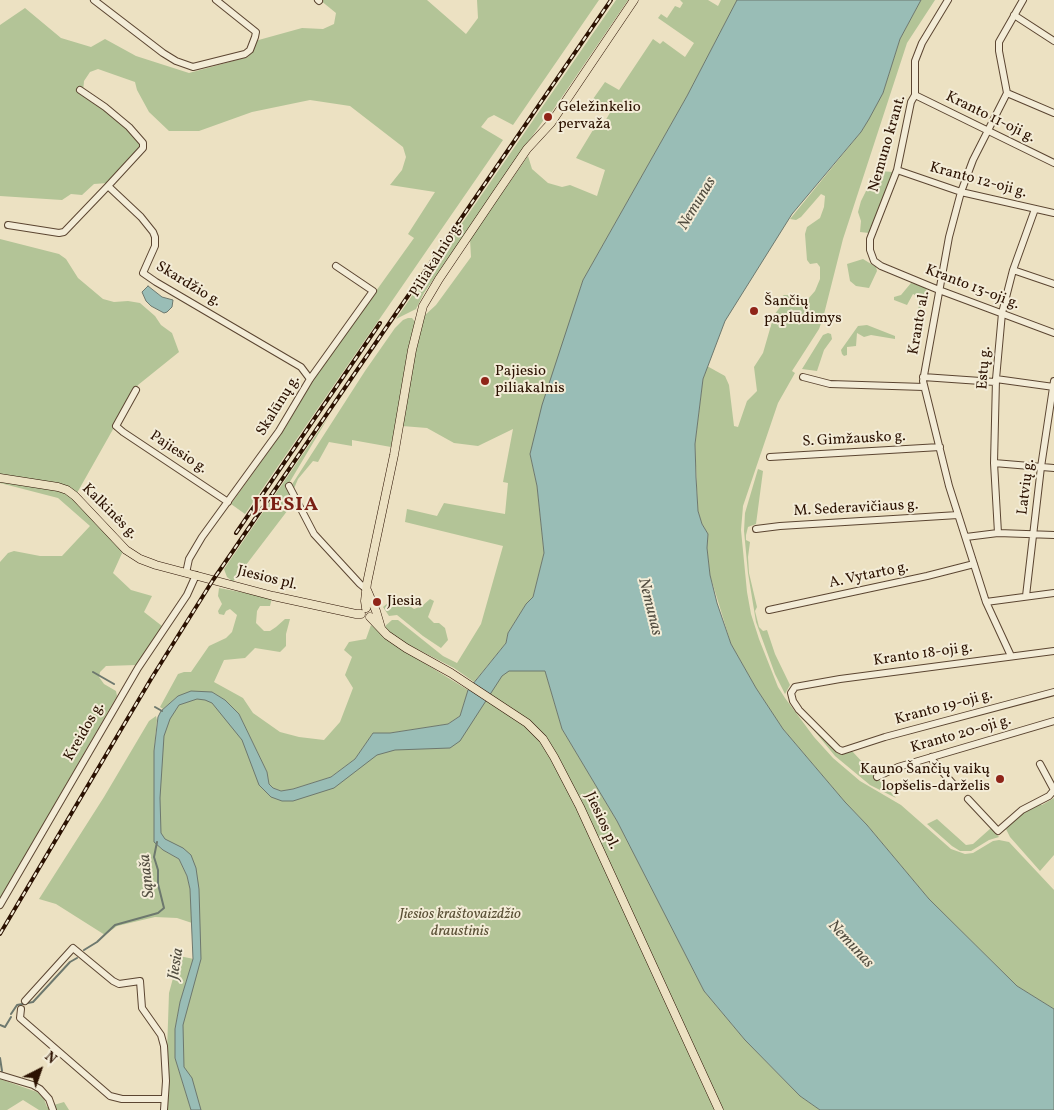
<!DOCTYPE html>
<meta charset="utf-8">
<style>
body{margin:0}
#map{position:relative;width:1054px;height:1110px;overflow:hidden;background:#ece1c2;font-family:Vollkorn,serif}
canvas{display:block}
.north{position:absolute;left:15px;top:1045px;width:50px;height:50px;-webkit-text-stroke:4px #f3ecd7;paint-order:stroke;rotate:41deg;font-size:14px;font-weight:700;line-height:20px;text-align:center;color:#2b1101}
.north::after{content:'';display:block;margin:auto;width:18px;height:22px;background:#2b1101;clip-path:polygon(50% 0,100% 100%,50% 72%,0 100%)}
</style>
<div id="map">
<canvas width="1054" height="1110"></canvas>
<div class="north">N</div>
</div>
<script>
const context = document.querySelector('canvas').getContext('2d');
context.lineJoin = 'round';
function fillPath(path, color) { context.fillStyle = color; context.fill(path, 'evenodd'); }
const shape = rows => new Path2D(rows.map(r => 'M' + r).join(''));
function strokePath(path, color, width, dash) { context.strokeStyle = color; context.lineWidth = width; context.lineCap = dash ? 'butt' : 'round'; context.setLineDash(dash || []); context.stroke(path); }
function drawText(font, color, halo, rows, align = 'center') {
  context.font = font + ' Vollkorn,serif'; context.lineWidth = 4; context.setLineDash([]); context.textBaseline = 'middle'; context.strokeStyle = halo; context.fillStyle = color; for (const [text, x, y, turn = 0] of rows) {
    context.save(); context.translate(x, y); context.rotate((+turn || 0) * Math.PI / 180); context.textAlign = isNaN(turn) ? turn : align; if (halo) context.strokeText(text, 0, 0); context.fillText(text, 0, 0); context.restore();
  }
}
fillPath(shape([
 [320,0,427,0,466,34,478,18,477,0,599,0,513,125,494,115,488,118,481,127,503,140,245,514,231,504,284,430,318,372,414,238,408,234,435,192,390,185,402,170,406,157,403,147,350,106,310,100,252,112,199,131,169,131,149,112,137,90,135,82,98,69,90,72,84,81,83,92,121,121,140,143,140,148,108,183,94,184,82,195,71,194,62,200,0,196,0,25,25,8,61,38,91,47,105,39,136,56,189,73,248,57,255,41,302,28,323,29,334,24,336,13],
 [616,0,628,0,549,116,547,115,424,293,416,309,396,319],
 [680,0,708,0,718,6,721,0,737,0,687,96,583,280,530,454,537,486,544,553,533,597,526,604,508,633,506,643,474,682,454,668,405,643,389,632,385,626,392,620,398,620,443,656,457,663,481,624,503,546,405,522,407,509,437,516,444,503,505,514,508,483,503,482,513,429,478,446,454,443,427,428,402,426,416,346,424,316,436,305,471,257,470,239,528,156,532,169,548,183,562,187,570,185,597,196,605,170,576,158,596,125,601,128,611,111,593,99,605,82,619,90,653,39,660,44,663,41,685,57,694,43,658,18,661,14,667,18,675,6,680,8,683,3],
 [921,0,935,0,907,43,843,239,823,318,819,329,792,371,795,373,778,403,743,506,741,530,747,592,751,614,759,639,778,687,785,698,814,737,833,758,860,781,901,805,951,849,965,854,973,853,993,841,999,840,1009,842,1054,890,1054,1009,1017,986,929,899,867,825,845,802,783,729,756,688,731,644,710,575,707,548,708,534,702,524,698,511,695,444,703,379,707,366,725,376,729,385,734,426,738,427,747,401,757,391,754,367,763,353,774,315,781,306,780,298,784,295,790,295,801,301,808,299,815,291,820,279,820,267,817,263,810,264,807,260,805,234,807,227,820,218,824,207,825,196,821,194,801,217,796,220,790,219,861,132,883,93,900,39],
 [880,171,893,172,876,218,869,233,860,232,861,221,858,212,861,201,866,191,872,186],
 [0,239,59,254,66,259,78,278,103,299,114,302,128,301,140,303,155,316,161,325,172,333,179,352,138,385,77,493,72,490,0,475],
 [863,259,876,267,877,271,869,288,856,286,850,281,847,264],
 [911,283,928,287,922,298,920,313,917,313,921,298,913,294,907,305,894,300,894,297,901,295],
 [408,318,412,318,416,323,391,447,352,440,352,446,329,442,318,462,313,461,298,479,293,491,291,486,365,371,395,328,403,320],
 [867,325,895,336,895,339,871,335,864,337,857,333,856,346,847,347,847,355,844,356,842,354,841,350,858,326],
 [828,333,831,334,832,339,824,350,817,371,802,369,823,335],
 [329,416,288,485,294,502,233,582,232,581,227,577,224,569],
 [758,469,763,471,756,524,748,527,746,535,746,540,750,542,748,557,749,573,757,607,755,611,759,627,763,631,767,630,775,654,790,685,785,694,775,674,756,622,748,573,744,531,745,513],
 [0,480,63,492,72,497,123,551,113,573,131,590,152,596,144,612,162,626,136,665,106,666,100,672,99,677,104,684,116,691,117,696,0,899,0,562,8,553,14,551,40,556,62,556,90,526,58,498,0,483],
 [219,588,272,598,270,606,260,606,257,611,256,623,264,631,270,631,276,627,285,619,290,619,286,634,286,646,280,652,255,648,245,658,224,660,214,682,243,698,253,713,280,732,299,737,324,740,340,722,353,688,345,675,352,657,344,650,349,642,366,639,371,625,398,647,468,690,460,716,448,724,390,733,373,733,355,759,331,777,293,789,281,791,273,788,269,784,267,772,239,714,225,700,212,692,178,696,163,709,160,707,178,674,184,672,191,672,209,646,226,638,232,632,237,615,230,609,226,611,224,615,219,614,218,611,222,604,218,596],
 [399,599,414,609,422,606,430,599,434,601,428,617,434,623,439,623,445,628,448,640,441,648,423,636,397,615,389,616,383,607,389,602],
 [495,669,545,671,562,729,617,821,704,991,745,1040,800,1096,820,1110,197,1110,180,1065,179,1024,196,958,192,876,184,860,156,830,160,727,178,702,207,696,232,714,262,784,277,795,315,791,368,754,449,736],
 [795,707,839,754,851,750,896,798,870,785,835,756],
 [156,716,157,720,154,751,154,842,163,850,179,859,187,876,190,889,192,923,177,918,155,917,117,926,105,935,56,904,39,899,104,797,149,721],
 [1054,798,1054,855,1040,871,1010,837,1006,829,1019,814,1039,804,1042,805],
 [937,819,966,845,973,844,991,828,999,837,989,840,971,851,960,851,952,846,927,824],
 [179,956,194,959,180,1002,175,1029,175,1058,191,1110,165,1110,169,993],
 [0,1079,37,1092,44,1099,47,1107,64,1102,69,1110,39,1110,23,1100,7,1110,0,1110]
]), '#b3c497');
const water = shape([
 [737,0,921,0,900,39,883,93,869,119,861,132,792,214,725,321,703,379,695,444,696,477,698,511,702,524,708,534,707,548,710,575,717,603,731,644,756,688,783,729,845,802,867,825,929,899,1017,986,1054,1009,1054,1110,820,1110,800,1096,745,1040,704,991,617,821,562,729,545,671,509,671,502,676,460,741,450,748,395,750,377,755,334,788,293,801,282,801,271,797,259,785,242,740,212,703,205,700,197,699,179,705,170,719,164,736,160,798,161,833,165,839,183,848,191,855,196,868,199,889,201,959,183,1025,184,1067,192,1078,201,1110,191,1110,175,1058,175,1029,180,1002,193,959,190,889,187,876,179,859,163,850,154,842,154,751,158,717,161,711,178,696,191,691,212,692,225,700,239,714,267,772,269,784,273,788,281,791,293,789,331,777,355,759,373,733,390,733,448,724,460,716,468,690,506,643,508,633,526,604,533,597,544,553,537,486,530,454,542,405,583,280,687,96,737,0],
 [148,286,162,297,173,300,172,307,167,312,164,313,151,306,146,301,142,292,148,286]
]);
fillPath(water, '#99bdb6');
strokePath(water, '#6d786e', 1);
strokePath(shape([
 [93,672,114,684],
 [155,707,162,711],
 [84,950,97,942,115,925,158,913,164,908,158,884,158,870,154,857,157,842],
 [11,1014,17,1005,33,1002,70,962,77,958],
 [0,1025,5,1027,11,1017],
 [0,1058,2,1071]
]), '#6d786e', 2);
const minor = shape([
 [94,0,163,53,176,61,193,67,245,54,250,50,255,37,256,32,216,0],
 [318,0,319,1],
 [948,0,922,43,915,61,915,95,911,102,897,170,870,239,870,250,874,261,881,266,939,290,1054,333],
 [1014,15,1054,41],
 [80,90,105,107,129,127,143,143,143,148,108,186],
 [1007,93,1054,113],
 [915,95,1054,163],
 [897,170,961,192,1054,213],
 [8,225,59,233,64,232,108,186,141,217,153,232,155,237,155,246,143,273,156,282,301,367,310,379],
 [1013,270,1054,284],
 [803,377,830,384,924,387],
 [923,377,995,382],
 [996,379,1054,387],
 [136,390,116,426,123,432,228,502],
 [770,457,940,447],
 [994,463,1054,468],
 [289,486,314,534,360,584,366,589],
 [756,529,780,526,958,515],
 [998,533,994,463,996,379,1002,313,1013,270,1035,209],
 [966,537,998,533,1054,535],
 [186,573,189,559,202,537,279,431,310,379,373,291,336,266],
 [1026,596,1041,467,1054,381],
 [986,602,1054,593],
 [769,610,927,576,974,564],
 [1054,651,840,679,795,687,791,693,793,701,799,710,838,749,842,751,885,737,1054,692],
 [1011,656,986,602,949,486,923,381,949,237,961,192,973,160,1007,93,999,51,999,42,1023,0],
 [931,757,933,761,954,785],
 [1040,764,1054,790],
 [877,777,898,767,1054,721],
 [968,799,998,831,1022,810,1049,796,1054,790],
 [0,905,138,668,187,595,196,575],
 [25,1001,73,948,113,981,119,984,140,981,142,1008,161,1035,164,1046,166,1081,164,1110],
 [21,1009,20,1018,110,1096,122,1099,164,1099],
 [0,1075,33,1085,40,1089,49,1099,53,1110]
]);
const major = shape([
 [0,478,58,487,67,490,75,496,126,550,140,559,156,565,273,596,356,614,361,614],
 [367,590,376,611,381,628],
 [366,608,365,601,367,583,394,455,412,350,423,306,439,279,495,196,527,149,551,123,634,0],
 [370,617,387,635,406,648,451,673,527,723,543,739,554,757,580,807,719,1110]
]);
strokePath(minor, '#5b4531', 8);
strokePath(major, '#2b1101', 9);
strokePath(minor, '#f3ecd7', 6);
strokePath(major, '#ece1c2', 8);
const rail = shape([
 [236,533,380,323],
 [0,934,151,679,213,580,611,0]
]);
strokePath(rail, '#2b1101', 4);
strokePath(rail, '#f3ecd7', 2, [5.5]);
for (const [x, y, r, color] of [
 [548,117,5,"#8f2418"],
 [754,311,5,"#8f2418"],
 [485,381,5,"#8f2418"],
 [377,602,5,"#8f2418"],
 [1000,779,5,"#8f2418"]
]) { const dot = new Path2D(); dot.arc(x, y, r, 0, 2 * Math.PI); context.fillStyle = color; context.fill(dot); strokePath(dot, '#f3ecd7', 2); }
drawText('15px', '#2b1101', '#f3ecd7', [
 ["Geležinkelio",558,108],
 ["pervaža",558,125],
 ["Šančių",764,302],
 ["paplūdimys",764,319],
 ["Pajiesio",495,372],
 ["piliakalnis",495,389],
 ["Jiesia",387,602],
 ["Kauno Šančių vaikų",990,770,"right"],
 ["lopšelis-darželis",990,787,"right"]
], 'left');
drawText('15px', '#2b1101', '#f3ecd7', [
 ["Kranto 11-oji g.",990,118,26],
 ["Nemuno krant.",888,144,-74],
 ["Kranto 12-oji g.",978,181,15],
 ["Piliakalnio g.",437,260,-58],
 ["Skardžio g.",188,285,31],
 ["Kranto 13-oji g.",972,288,21],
 ["Kranto al.",920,323,-80],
 ["Estų g.",985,368,-86],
 ["Skalūnų g.",279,406,-58],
 ["S. Gimžausko g.",854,440,-3],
 ["Pajiesio g.",178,453,33],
 ["Latvių g.",1027,487,-83],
 ["M. Sederavičiaus g.",856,509,-3],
 ["Kalkinės g.",109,512,45],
 ["A. Vytarto g.",869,576,-12],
 ["Jiesios pl.",267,579,14],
 ["Kranto 18-oji g.",923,655,-8],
 ["Kranto 19-oji g.",944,708,-15],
 ["Kreidos g.",85,732,-60],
 ["Kranto 20-oji g.",961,735,-16],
 ["Jiesios pl.",601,821,65]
]);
drawText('italic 15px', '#5b5036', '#f3ecd7', [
 ["Jiesios kraštovaizdžio",460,915],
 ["draustinis",460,932]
]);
drawText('italic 16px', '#524d40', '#f3ecd7', [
 ["Nemunas",698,204,-59],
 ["Nemunas",649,607,76],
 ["Sąnaša",148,876,-96],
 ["Nemunas",850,945,47],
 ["Jiesia",177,964,-81]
]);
context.letterSpacing = '1px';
drawText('bold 20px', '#7a1f14', '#f3ecd7', [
 ["JIESIA",286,506]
]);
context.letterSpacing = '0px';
</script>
